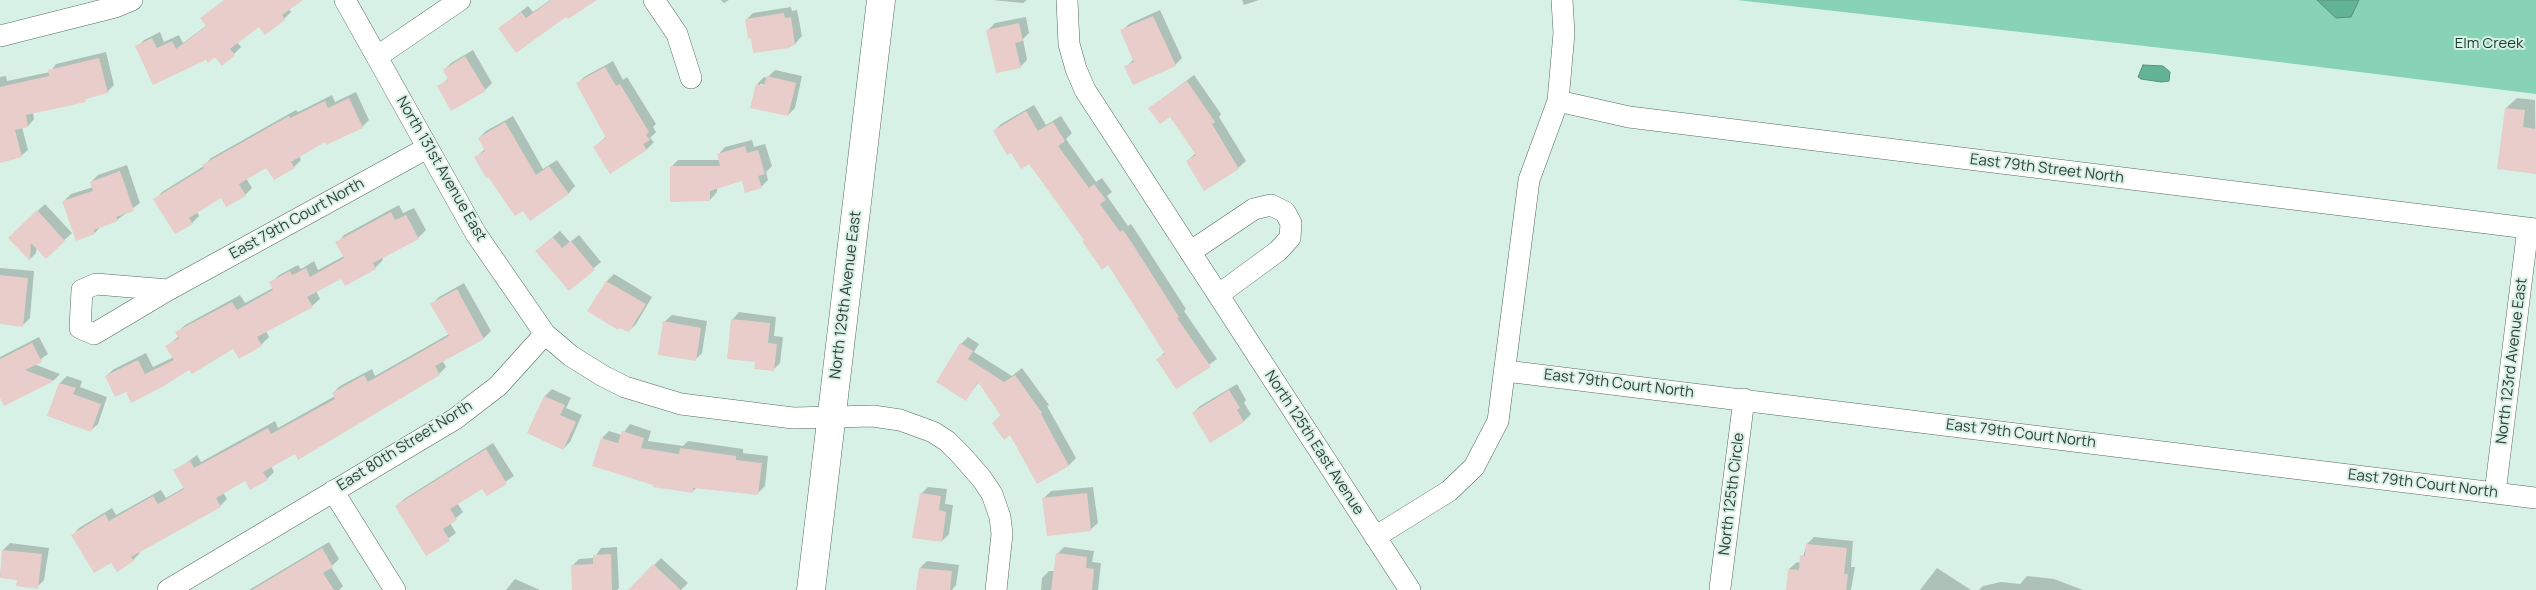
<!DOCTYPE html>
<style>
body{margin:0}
canvas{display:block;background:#d8f1e6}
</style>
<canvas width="2536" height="590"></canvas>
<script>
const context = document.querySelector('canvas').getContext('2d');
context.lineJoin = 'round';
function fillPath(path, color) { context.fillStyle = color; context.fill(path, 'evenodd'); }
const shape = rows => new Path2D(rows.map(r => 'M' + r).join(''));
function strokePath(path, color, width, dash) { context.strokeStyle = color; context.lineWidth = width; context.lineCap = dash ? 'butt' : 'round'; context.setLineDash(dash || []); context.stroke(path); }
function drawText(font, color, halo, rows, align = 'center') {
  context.font = font + ' Manrope,sans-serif'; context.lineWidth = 4; context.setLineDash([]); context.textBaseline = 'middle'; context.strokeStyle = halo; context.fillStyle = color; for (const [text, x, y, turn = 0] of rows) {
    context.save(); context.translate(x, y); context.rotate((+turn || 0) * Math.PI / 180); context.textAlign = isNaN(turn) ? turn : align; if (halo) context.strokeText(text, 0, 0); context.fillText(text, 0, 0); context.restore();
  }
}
fillPath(shape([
 [1737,0,2536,0,2536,94,2215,54]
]), '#88d3b5');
const water = shape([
 [2317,0,2359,0,2351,17,2336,18,2317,0],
 [2143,65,2163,66,2170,72,2169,81,2161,82,2141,79,2138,77,2143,65]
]);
fillPath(water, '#63b495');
strokePath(water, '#55917a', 1);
fillPath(shape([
 [224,0,299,0,289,9,291,12,284,19,259,25,237,42,241,47,234,54,206,59,137,47,144,40,160,32,164,42,179,35,183,43,207,25,209,12],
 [550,0,595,0,567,15,500,28,528,6,533,12],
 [721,0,729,0,724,3],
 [992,0,1027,0,1023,3],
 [1242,0,1259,0,1244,5],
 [791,7,792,11,797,10,802,36,795,44,789,47,752,37,746,20,753,13],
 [1160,10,1182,58,1175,65,1126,67,1133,60,1122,31,1129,24],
 [1026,17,1029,33,1023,39,1027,60,1020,67,988,30,995,23],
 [473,50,492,83,485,90,438,87,449,78,444,70,451,63],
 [106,52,114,85,107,92,64,106,33,112,34,119,28,126,22,127,28,150,21,156,0,153,0,77,6,76,7,81,50,72,56,64],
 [613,61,623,80,627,77,656,124,653,127,656,132,650,138,654,142,647,149,610,172,594,147,607,136,577,84,584,77],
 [775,70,802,76,795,108,788,115,757,84,764,77,767,78],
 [760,84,771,86,760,86],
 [1194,75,1221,114,1219,117,1246,161,1238,168,1187,161,1196,153,1171,115,1150,108],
 [356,92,369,120,362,127,325,140,299,156,301,160,294,167,266,166,246,178,252,188,245,195,222,196,197,212,199,216,192,223,155,200,162,192,204,166,211,158,296,110,298,112,332,95,335,102],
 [2517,98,2535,100,2536,173,2506,108],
 [1034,105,1046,125,1061,116,1072,133,1066,139,1096,182,1102,178,1112,192,1107,196,1128,226,1131,224,1139,236,1186,309,1184,311,1217,359,1176,388,1158,359,1165,352,1109,264,1085,239,1029,162,1011,151,994,131,1001,124],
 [513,116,543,169,557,160,575,186,568,194,476,157,485,149,479,138,486,131],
 [752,140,754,147,765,144,772,166,766,172,768,180,761,187,743,180,717,188,717,192,710,200,671,167,678,160,720,160,718,155,725,147],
 [127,165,140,203,117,220,102,225,95,233,64,201,71,194,93,187,91,182,98,175],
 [45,204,72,233,46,257,37,247,36,253,30,259,9,238],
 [399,205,403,213,414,208,426,230,418,238,382,257,383,260,375,268,345,284,342,278,316,291,320,299,312,306,266,331,269,337,261,345,234,347,189,368,126,391,106,376,114,369,146,353,153,367,174,357,167,346,179,336,177,333,185,325,240,295,245,303,273,288,271,283,279,275,298,265,301,269,314,261,318,270,344,256,337,243,344,235],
 [560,231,570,242,579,235,601,262,569,289,544,244],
 [0,268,34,271,30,318,23,325,0,323],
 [614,274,652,297,636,324,629,331,589,311,607,281],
 [464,283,491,331,484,338,442,360,446,367,439,374,299,458,296,453,271,466,274,472,267,479,245,479,223,492,227,499,220,506,139,551,140,553,133,560,112,561,72,536,79,528,112,508,116,515,161,490,166,498,185,487,175,471,197,455,201,462,275,421,278,428,335,396,333,393,340,386,372,369,375,376,449,334,432,304,439,297],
 [739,312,776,317,774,336,783,337,780,363,773,370,756,361,732,320],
 [672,315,707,321,702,353,695,360,664,322],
 [39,337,48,354,34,364,60,374,54,380,5,405,0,395,0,357],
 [968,337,979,344,974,352,1012,376,1022,368,1049,405,1047,406,1076,458,1069,465,1038,482,1011,434,993,423,1002,414,979,382,966,399,961,344],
 [67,376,82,381,80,387,107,397,98,424,90,431,49,415,60,383],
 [1237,384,1246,400,1244,403,1251,414,1244,421,1210,441,1193,413,1200,406],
 [552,389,571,398,566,408,582,415,570,442,563,449,528,433,545,396],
 [630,424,651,431,648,441,683,446,688,441,743,449,743,453,768,456,765,486,758,493,697,487,692,492,602,438,609,431,622,435],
 [493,443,514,476,487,494,483,487,457,503,463,512,450,523,456,533,427,554,397,506,404,499],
 [928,487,947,489,945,504,953,505,949,534,942,541,921,494],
 [1093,487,1098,523,1090,530,1044,498,1051,491],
 [1814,537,1853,541,1851,567,1855,567,1851,590,1796,590,1789,569,1797,562,1801,563,1807,544],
 [329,542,339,559,331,567,343,586,339,590,249,590],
 [10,543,49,548,44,580,37,587,18,579,0,576,3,550],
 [617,547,619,588,617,590,574,590,572,566,579,559,594,558,601,548],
 [1064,547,1094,551,1092,562,1101,563,1098,590,1041,590,1042,578,1049,571,1054,571,1057,554],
 [661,558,688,583,681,590,630,590],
 [927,561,959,565,956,585,952,590,917,590,920,568],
 [1937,568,1971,590,1920,590],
 [2027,576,2054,579,2083,590,1979,590,1983,586,2001,582,2020,584],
 [515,579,540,590,506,590]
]), '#0003');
fillPath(shape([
 [224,0,303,0,282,15,285,20,265,35,259,27,230,49,235,55,222,66,215,57,208,63,206,60,153,85,135,46,152,38,157,48,172,41,176,49,206,26,200,18],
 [551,0,597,0,568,19,566,17,516,53,498,28,521,12,526,18],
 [784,13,785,18,791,17,795,45,789,46,789,48,753,53,751,38,748,39,745,19],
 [1153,16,1176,66,1133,85,1124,66,1134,62,1120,30],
 [1019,23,1023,41,1015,43,1021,68,996,73,986,30],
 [465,56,486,91,451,111,437,86,448,80,443,70],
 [99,58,108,93,85,99,86,102,26,115,28,127,15,130,22,157,0,163,0,87,49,76,48,70],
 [605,67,616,86,620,84,649,132,646,135,650,140,643,144,647,150,610,174,593,147,606,138,576,83],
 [767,76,796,83,788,116,750,108,756,84,764,86],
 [1187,81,1215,122,1212,124,1239,169,1204,191,1186,161,1196,155,1170,117,1160,124,1148,108],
 [349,98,363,128,326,145,325,142,291,162,295,168,274,180,266,168,239,184,246,196,226,207,221,198,189,218,193,224,175,234,153,199,204,168,202,165,289,116,290,118,325,101,328,108],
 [2505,108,2525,110,2523,127,2536,129,2536,174,2497,169],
 [1026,111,1038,131,1053,122,1065,141,1058,146,1089,188,1094,184,1106,200,1100,204,1120,232,1123,230,1132,243,1179,317,1177,318,1211,367,1176,389,1156,359,1165,354,1108,265,1102,270,1082,241,1084,240,1029,164,1021,169,1011,153,1007,155,993,131],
 [505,122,536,175,549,166,569,194,530,221,523,211,515,216,488,177,486,178,474,157,485,151,478,138],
 [745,146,747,153,758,150,765,174,758,176,762,188,745,193,742,181,710,191,710,201,670,202,670,166,720,166,717,154],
 [120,171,134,211,116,217,118,221,94,230,95,234,76,241,62,201,93,191,90,182],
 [37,210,65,241,46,259,31,243,30,261,8,238],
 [391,212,395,220,406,215,419,239,373,263,376,269,345,286,341,279,307,297,313,307,257,337,262,346,239,359,233,349,192,374,189,370,162,387,131,403,126,392,115,397,105,376,138,360,145,374,174,360,165,346,179,338,175,332,232,302,237,310,273,290,269,282,290,271,292,275,306,268,310,277,344,258,335,242],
 [553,237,562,248,571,241,595,270,569,291,535,251],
 [0,275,28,278,23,327,0,324],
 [606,281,646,304,629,332,619,328,618,330,587,311],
 [457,289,484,339,435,366,440,375,298,460,295,454,263,472,268,480,250,490,245,481,216,498,221,507,131,557,134,561,117,572,111,563,94,573,71,535,105,514,109,521,153,496,158,504,184,489,173,470,190,461,194,468,268,428,271,434,335,399,332,393,364,375,368,382,449,336,430,304],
 [731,319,770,323,768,343,777,344,774,371,754,369,755,362,727,359],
 [663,321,701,328,696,361,658,355],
 [32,343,42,362,25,370,54,381,4,406,0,398,0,359],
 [960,343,973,351,968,359,1004,382,1015,375,1042,413,1041,414,1069,466,1037,484,1010,435,1004,440,992,423,1001,416,978,382,966,401,936,382],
 [59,383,76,388,73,394,101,404,91,432,47,416],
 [1229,390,1240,408,1237,410,1244,422,1210,443,1192,413],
 [544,396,565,405,560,415,576,422,563,450,527,433],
 [622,431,644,438,641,448,679,454,680,448,736,456,736,460,762,463,758,495,693,488,693,493,653,487,653,485,592,466,601,438,618,443],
 [486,449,507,484,487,496,482,489,450,509,457,520,443,529,450,541,426,556,395,506],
 [920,493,941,496,939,510,946,512,942,542,912,538],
 [1087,493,1091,531,1047,536,1042,498],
 [1806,544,1847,548,1844,574,1848,574,1846,590,1786,590,1788,569,1799,570,1800,555,1805,556],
 [322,548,333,567,323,573,334,590,252,590],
 [2,550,42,554,38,589,16,586,17,580,0,578],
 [1056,553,1087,557,1086,568,1094,569,1092,590,1051,590],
 [611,554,612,590,572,590,571,565,593,564,593,555],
 [653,564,681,590,628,590],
 [919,568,952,571,950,590,916,590]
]), '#e8cdca');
const minor = shape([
 [345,0,476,234,545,334,571,356,603,376,625,387,681,404,793,418,873,416,900,420,933,432,947,441,962,456,982,479,992,494,1000,517,1002,534,996,590],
 [654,0,677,34,691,78],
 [1067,0,1069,44,1076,69,1085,90,1410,590],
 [0,36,115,7,132,0],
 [378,56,460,0],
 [1558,101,1629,117,2536,229],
 [1190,252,1254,209,1271,205,1285,212,1291,223,1290,238,1278,251,1218,295],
 [168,290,96,284,82,290,80,328,94,334,168,290,427,148],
 [1506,371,2536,498],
 [333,491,395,590],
 [2495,493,2528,228],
 [1375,537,1449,491,1474,467,1498,421,1529,180,1558,101,1564,33,1562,0],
 [1720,588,1744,399],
 [168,590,455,419,498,386,545,334]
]);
const secondary = shape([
 [811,590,881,0]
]);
strokePath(minor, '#546a60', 22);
strokePath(secondary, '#546a60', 29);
strokePath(minor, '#fff', 21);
strokePath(secondary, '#fff', 28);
drawText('15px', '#183d30', '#d8f1e6', [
 ["Elm Creek",2489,44]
]);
drawText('15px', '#343e3a', '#d8f1e6', [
 ["North 131st Avenue East",441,169,60],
 ["East 79th Street North",2047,169,7],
 ["East 79th Court North",297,219,-29],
 ["North 129th Avenue East",846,295,-83],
 ["North 123rd Avenue East",2512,361,-83],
 ["East 79th Court North",1619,384,7],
 ["East 79th Court North",2021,434,7],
 ["North 125th East Avenue",1314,443,57],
 ["East 80th Street North",405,446,-32],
 ["East 79th Court North",2423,484,7],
 ["North 125th Circle",1732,494,-83]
]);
</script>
